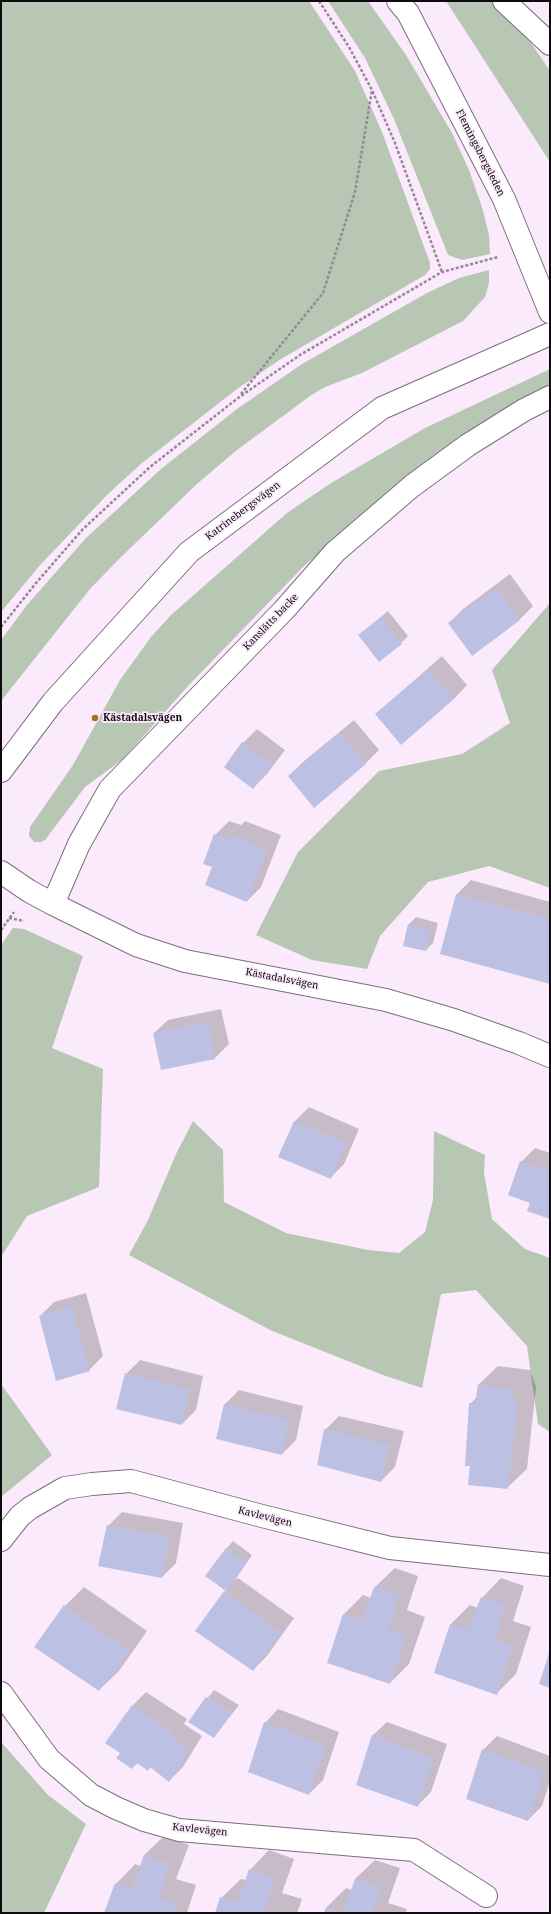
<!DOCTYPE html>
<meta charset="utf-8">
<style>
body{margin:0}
#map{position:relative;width:551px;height:1914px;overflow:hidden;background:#fbeafb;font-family:"Noto Serif",serif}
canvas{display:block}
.frame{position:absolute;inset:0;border:2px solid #0f0a10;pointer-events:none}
</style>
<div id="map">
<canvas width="551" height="1914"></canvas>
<div class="frame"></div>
</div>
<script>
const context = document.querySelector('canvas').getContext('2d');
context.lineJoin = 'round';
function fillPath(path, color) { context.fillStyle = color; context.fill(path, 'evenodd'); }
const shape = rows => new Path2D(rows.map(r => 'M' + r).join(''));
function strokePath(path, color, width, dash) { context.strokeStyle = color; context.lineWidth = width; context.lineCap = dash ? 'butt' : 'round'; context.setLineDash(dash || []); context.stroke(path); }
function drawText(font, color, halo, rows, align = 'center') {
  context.font = font + ' "Noto Serif",serif'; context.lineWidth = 3.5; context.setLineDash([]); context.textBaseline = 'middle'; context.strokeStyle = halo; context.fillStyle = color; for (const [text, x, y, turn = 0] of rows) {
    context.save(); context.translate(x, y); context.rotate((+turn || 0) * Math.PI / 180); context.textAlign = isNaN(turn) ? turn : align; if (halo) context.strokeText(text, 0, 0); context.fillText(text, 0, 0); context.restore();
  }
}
fillPath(shape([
 [1,1,309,1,355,71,382,132,430,263,430,269,425,275,281,359,237,389,142,463,108,494,41,564,1,612],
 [328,1,368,1,406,55,452,133,469,170,482,207,489,235,490,254,462,260,448,255,394,119,365,58],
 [446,1,503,1,550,71,550,162],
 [489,270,489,283,485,297,463,321,362,373,325,387,310,396,237,450,198,483,119,559,90,589,1,701,1,640,27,605,86,538,161,469,237,409,302,364,427,293,459,278],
 [550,369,550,385,530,394,458,443,305,565,188,686,123,759,85,787,45,840,41,842,34,842,29,836,30,827,73,765,120,680,151,637,171,615,287,513,331,483,425,428],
 [550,603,550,888,489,866,428,882,380,936,367,969,312,960,256,935,298,852,379,771,462,754,510,723,492,670],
 [13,928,24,929,83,956,52,1048,103,1069,99,1187,27,1216,1,1257,1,945],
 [193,1121,223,1150,224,1202,286,1233,368,1250,399,1253,425,1232,433,1200,434,1131,485,1155,484,1173,492,1219,525,1249,550,1258,550,1432,538,1424,527,1346,476,1290,441,1294,422,1388,383,1375,270,1330,129,1255,148,1220,176,1154],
 [1,1384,52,1455,1,1497],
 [1,1742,48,1795,86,1824,44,1913,1,1913]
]), '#b8c6b4');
fillPath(shape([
 [510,574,533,606,519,620,449,623,463,609],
 [388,611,408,636,401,643,359,635],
 [442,656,467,685,454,699,376,714],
 [354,720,379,750,365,764,289,776,303,762],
 [257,729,285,750,267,774,253,788,225,767,243,743],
 [229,821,241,825,245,821,281,835,261,887,247,901,213,867,215,835],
 [471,880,550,902,550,983,457,894],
 [416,917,438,923,433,943,426,950,409,924],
 [221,1009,229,1044,215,1058,154,1033,168,1020],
 [309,1107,359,1129,344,1164,330,1178,295,1121],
 [535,1148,550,1153,550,1218,532,1202,521,1162],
 [86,1293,103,1356,89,1370,40,1316,54,1302],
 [140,1360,203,1376,196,1410,182,1424,126,1374],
 [498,1366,530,1370,536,1387,527,1469,507,1488,470,1404,477,1397,478,1385],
 [239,1390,303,1406,296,1440,282,1454,217,1438,225,1404],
 [339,1416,404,1431,395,1467,381,1481,325,1430],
 [122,1512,183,1523,176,1563,162,1577,108,1526],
 [233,1541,252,1555,235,1580,238,1578,294,1618,267,1656,253,1670,224,1592,227,1590,226,1549],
 [395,1568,418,1576,407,1610,425,1617,409,1664,390,1683,328,1662,344,1614,363,1595,371,1598,375,1587],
 [501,1578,524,1586,513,1621,531,1627,516,1674,497,1693,451,1624,470,1605,478,1608,482,1598],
 [84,1587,147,1631,119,1671,99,1690,65,1606],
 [214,1690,239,1705,214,1737,189,1722],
 [146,1692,187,1719,184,1724,202,1736,183,1767,169,1781,151,1767,148,1770,138,1763,132,1768,121,1753,132,1706],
 [278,1709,339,1732,323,1780,309,1794,265,1723],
 [387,1722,447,1744,431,1792,417,1806,373,1735],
 [497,1736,550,1756,550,1781,542,1806,528,1820,483,1750],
 [164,1836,189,1845,176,1879,196,1885,187,1913,105,1913,116,1884,135,1864,141,1866,144,1855],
 [269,1850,294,1859,282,1893,302,1899,297,1913,216,1913,221,1898,241,1879,246,1880,250,1870],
 [375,1860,400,1868,388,1903,407,1909,406,1913,325,1913,327,1907,346,1888,352,1890,355,1879]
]), '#0003');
fillPath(shape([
 [496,588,520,620,472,656,448,623],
 [381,617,402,644,379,662,358,635],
 [428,669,454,699,401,745,375,714],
 [340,733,366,764,314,808,288,776],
 [242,742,272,765,253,789,224,767],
 [214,834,229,840,230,835,267,849,247,902,205,885,212,867,203,864],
 [456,894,550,919,550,984,440,954],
 [408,924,431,930,426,951,403,946],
 [208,1022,215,1059,161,1070,153,1033],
 [294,1121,346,1143,331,1179,278,1157],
 [520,1161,550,1172,550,1219,527,1211,530,1203,508,1195],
 [72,1306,90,1371,56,1381,39,1316],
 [125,1373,190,1389,182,1425,116,1409],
 [478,1385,510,1389,517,1407,508,1489,468,1485,470,1466,465,1466,469,1403,475,1404],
 [224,1404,289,1420,282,1455,216,1439],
 [324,1429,390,1445,381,1482,317,1465],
 [107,1525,170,1537,162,1578,98,1566],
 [226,1548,246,1562,226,1591,205,1576],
 [374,1587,399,1595,388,1630,406,1636,390,1684,327,1663,343,1614,362,1620],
 [224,1591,281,1633,253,1671,195,1631],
 [481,1597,505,1605,495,1640,513,1646,497,1695,434,1673,450,1624,468,1630],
 [64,1605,129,1651,99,1691,34,1647],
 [550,1650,550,1688,539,1684],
 [206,1697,232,1712,214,1738,188,1722],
 [132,1705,173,1733,171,1738,189,1750,169,1782,150,1767,148,1771,137,1763,132,1769,116,1758,120,1753,105,1743],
 [264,1722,326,1746,309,1795,248,1772],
 [372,1735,434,1758,418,1807,356,1785],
 [482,1749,544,1772,528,1821,466,1799],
 [144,1855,170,1864,158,1898,177,1904,174,1913,104,1913,115,1883,132,1889],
 [249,1869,275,1878,263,1913,215,1913,220,1897,238,1903],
 [355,1879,381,1888,372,1913,343,1913],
 [326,1907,343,1913,324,1913]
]), '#bcc0e2');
const minor = shape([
 [398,1,408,13,504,199,550,312],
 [504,1,550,44],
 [1,771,53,702,189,552,382,408,550,334],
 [1,872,29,891,53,904,136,945,185,961,386,1000,454,1020,519,1043,550,1056],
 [53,904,79,844,110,789,284,610,335,552,412,486,468,445,524,410,550,397],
 [1,1540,20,1516,30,1508,65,1488,92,1484,131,1481,262,1516,390,1548,550,1565],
 [1,1693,49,1759,91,1795,116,1808,144,1820,179,1830,414,1850,486,1896]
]);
strokePath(minor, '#7d6e7e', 24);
strokePath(shape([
 [319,1,349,47,372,90,395,143,442,272],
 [241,394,323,293,355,192,372,90],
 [1,627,36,583,83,529,150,467,238,398,300,355,442,272,498,257],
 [9,918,24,921],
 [1,930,14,912]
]), '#948894', 2.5, [3, 2]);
strokePath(minor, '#fff', 22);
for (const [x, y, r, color] of [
 [95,718,4,"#a17626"]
]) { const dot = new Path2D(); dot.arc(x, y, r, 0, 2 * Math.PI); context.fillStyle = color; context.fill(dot); strokePath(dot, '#fbeafb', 1.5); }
drawText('10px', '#0f0a10', '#fbeafb', [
 ["Flemingsbergsleden",480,153,63],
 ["Katrinebergsvägen",243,511,-37],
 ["Kanslätts backe",271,622,-46],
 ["Kästadalsvägen",282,979,11],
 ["Kavlevägen",265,1517,14],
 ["Kavlevägen",200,1830,6]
]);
drawText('bold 10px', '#0f0a10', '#fbeafb', [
 ["Kästadalsvägen",103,718]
], 'left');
</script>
